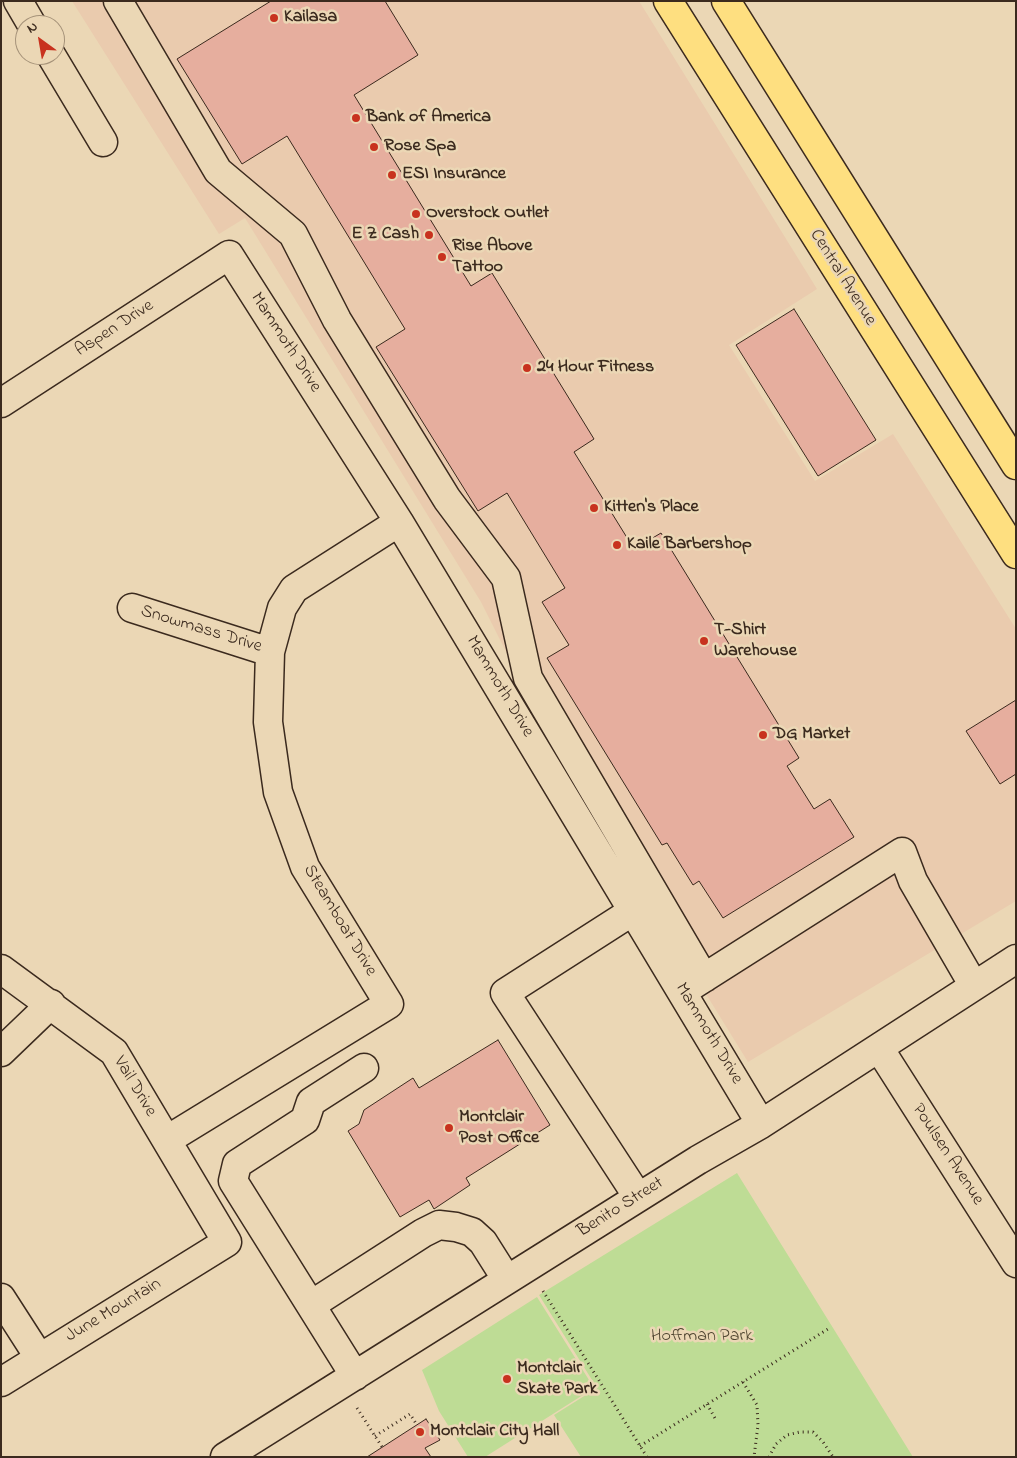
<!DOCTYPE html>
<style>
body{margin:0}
#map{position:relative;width:1017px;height:1458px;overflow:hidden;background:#ebd7b5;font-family:"Indie Flower",sans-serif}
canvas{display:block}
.frame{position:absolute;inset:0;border:2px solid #3b2a1e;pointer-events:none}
.north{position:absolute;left:15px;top:15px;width:50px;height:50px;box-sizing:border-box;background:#ebd7b5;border:1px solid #a59279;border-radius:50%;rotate:328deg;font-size:14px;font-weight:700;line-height:20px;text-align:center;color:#3b2a1e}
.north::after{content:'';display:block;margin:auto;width:18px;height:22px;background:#c8321e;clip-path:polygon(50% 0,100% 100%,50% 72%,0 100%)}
</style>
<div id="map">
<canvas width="1017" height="1458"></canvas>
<div class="frame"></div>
<div class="north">N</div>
</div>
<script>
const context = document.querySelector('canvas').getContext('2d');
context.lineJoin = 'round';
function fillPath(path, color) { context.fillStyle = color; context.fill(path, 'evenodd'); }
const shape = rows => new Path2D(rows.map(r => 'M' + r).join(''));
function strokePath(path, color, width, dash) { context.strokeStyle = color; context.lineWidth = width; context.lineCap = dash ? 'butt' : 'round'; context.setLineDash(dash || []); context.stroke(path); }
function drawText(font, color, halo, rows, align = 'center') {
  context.font = font + ' "Indie Flower",sans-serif'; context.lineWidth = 5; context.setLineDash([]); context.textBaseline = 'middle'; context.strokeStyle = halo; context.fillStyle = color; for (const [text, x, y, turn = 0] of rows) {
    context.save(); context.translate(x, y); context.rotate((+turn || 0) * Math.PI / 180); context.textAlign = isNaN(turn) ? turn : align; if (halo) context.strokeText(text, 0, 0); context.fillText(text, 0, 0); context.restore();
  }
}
fillPath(shape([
 [72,1,639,1,817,289,729,345,815,481,893,434,1016,629,1016,901,748,1062,557,753,481,602,245,218,219,234]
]), '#eacbae');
fillPath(shape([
 [737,1173,913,1457,581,1457,554,1415,597,1388,539,1295],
 [537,1297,594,1388,485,1457,468,1457,439,1411,422,1370]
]), '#bedc95');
const building = shape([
 [271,1,385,1,418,55,354,95,471,286,492,273,594,439,574,452,634,549,661,533,799,758,787,766,814,809,830,799,854,837,723,918,699,881,693,885,667,843,662,845,547,658,569,645,542,602,565,588,507,493,478,511,376,347,405,329,287,136,242,164,177,59,271,1],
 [794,309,876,440,818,476,736,345,794,309],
 [1016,700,1016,774,1000,784,966,731,1016,700],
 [498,1040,550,1125,466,1178,470,1185,434,1209,429,1200,400,1217,348,1131,359,1124,364,1110,413,1078,419,1088,498,1040],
 [426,1419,440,1440,425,1448,431,1457,367,1457,426,1419]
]);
fillPath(building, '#e6ae9e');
strokePath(building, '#3b2a1e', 1);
const minor = shape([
 [18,1,32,25],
 [118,1,218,171,293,234,337,320,447,499,506,578,528,678,704,978],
 [51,55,103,142],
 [1,403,229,255,399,522,761,1124],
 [132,608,270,652],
 [633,911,505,993,638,1197],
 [1,969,114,1052,227,1242,1,1382],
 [688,988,902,852,913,881,974,986],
 [879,1048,1016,1263],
 [1,1052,51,1004],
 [167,1140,389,1004,305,867,278,792,268,722,270,652,282,608,294,589,399,522],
 [1,1298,39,1357],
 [311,1305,423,1233,439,1225,456,1227,472,1232,483,1242,507,1280],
 [355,1376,233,1181,237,1164,305,1120,311,1102,364,1068],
 [225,1457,698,1160,761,1124,1016,959]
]);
const major = shape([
 [668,1,1016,554],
 [726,1,1016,465]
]);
strokePath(minor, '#3b2a1e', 31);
strokePath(major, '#3b2a1e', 31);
strokePath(shape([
 [543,1291,647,1457],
 [743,1382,757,1405,758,1425,754,1457],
 [707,1404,716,1420],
 [357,1408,382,1447],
 [375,1436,410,1414,417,1425],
 [640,1446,828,1329],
 [769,1457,776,1444,787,1435,800,1432,813,1432,823,1442,833,1457]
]), '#3b2a1e', 3, [1, 4]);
strokePath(minor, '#ebd7b5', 28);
strokePath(major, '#fedf80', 28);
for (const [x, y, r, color] of [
 [274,18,5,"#c8321e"],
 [356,118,5,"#c8321e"],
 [374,147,5,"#c8321e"],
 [392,175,5,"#c8321e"],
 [416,214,5,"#c8321e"],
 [429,235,5,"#c8321e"],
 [442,257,5,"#c8321e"],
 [527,368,5,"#c8321e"],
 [594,508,5,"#c8321e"],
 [617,545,5,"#c8321e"],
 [704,641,5,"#c8321e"],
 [763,735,5,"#c8321e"],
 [449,1128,5,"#c8321e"],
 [507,1379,5,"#c8321e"],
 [420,1432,5,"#c8321e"]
]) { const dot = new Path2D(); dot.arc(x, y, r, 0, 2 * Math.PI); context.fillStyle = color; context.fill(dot); strokePath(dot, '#ebd7b5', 2); }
drawText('bold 18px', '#3b2a1e', '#ebd7b5', [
 ["Kailasa",284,18],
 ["Bank of America",366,118],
 ["Rose Spa",384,147],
 ["ESI Insurance",402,175],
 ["Overstock Outlet",426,214],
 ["E Z Cash",419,235,"right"],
 ["Rise Above",452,247],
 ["Tattoo",452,268],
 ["24 Hour Fitness",537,368],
 ["Kitten's Place",604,508],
 ["Kaile Barbershop",627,545],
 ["T-Shirt",714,631],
 ["Warehouse",714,652],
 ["DG Market",773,735],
 ["Montclair",459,1118],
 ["Post Office",459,1139],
 ["Montclair",517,1369],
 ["Skate Park",517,1390],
 ["Montclair City Hall",430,1432]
], 'left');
drawText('18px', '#3b2a1e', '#ebd7b5', [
 ["Central Avenue",842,278,58],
 ["Aspen Drive",115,329,-33],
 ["Mammoth Drive",285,343,57],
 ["Snowmass Drive",201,630,17],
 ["Mammoth Drive",499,687,59],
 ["Steamboat Drive",339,921,59],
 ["Mammoth Drive",708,1034,59],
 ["Vail Drive",134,1087,59],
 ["Poulsen Avenue",947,1155,57],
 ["Benito Street",621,1208,-32],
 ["June Mountain",114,1311,-31]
]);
drawText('18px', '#4f4530', '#ebd7b5', [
 ["Hoffman Park",702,1337]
]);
</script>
